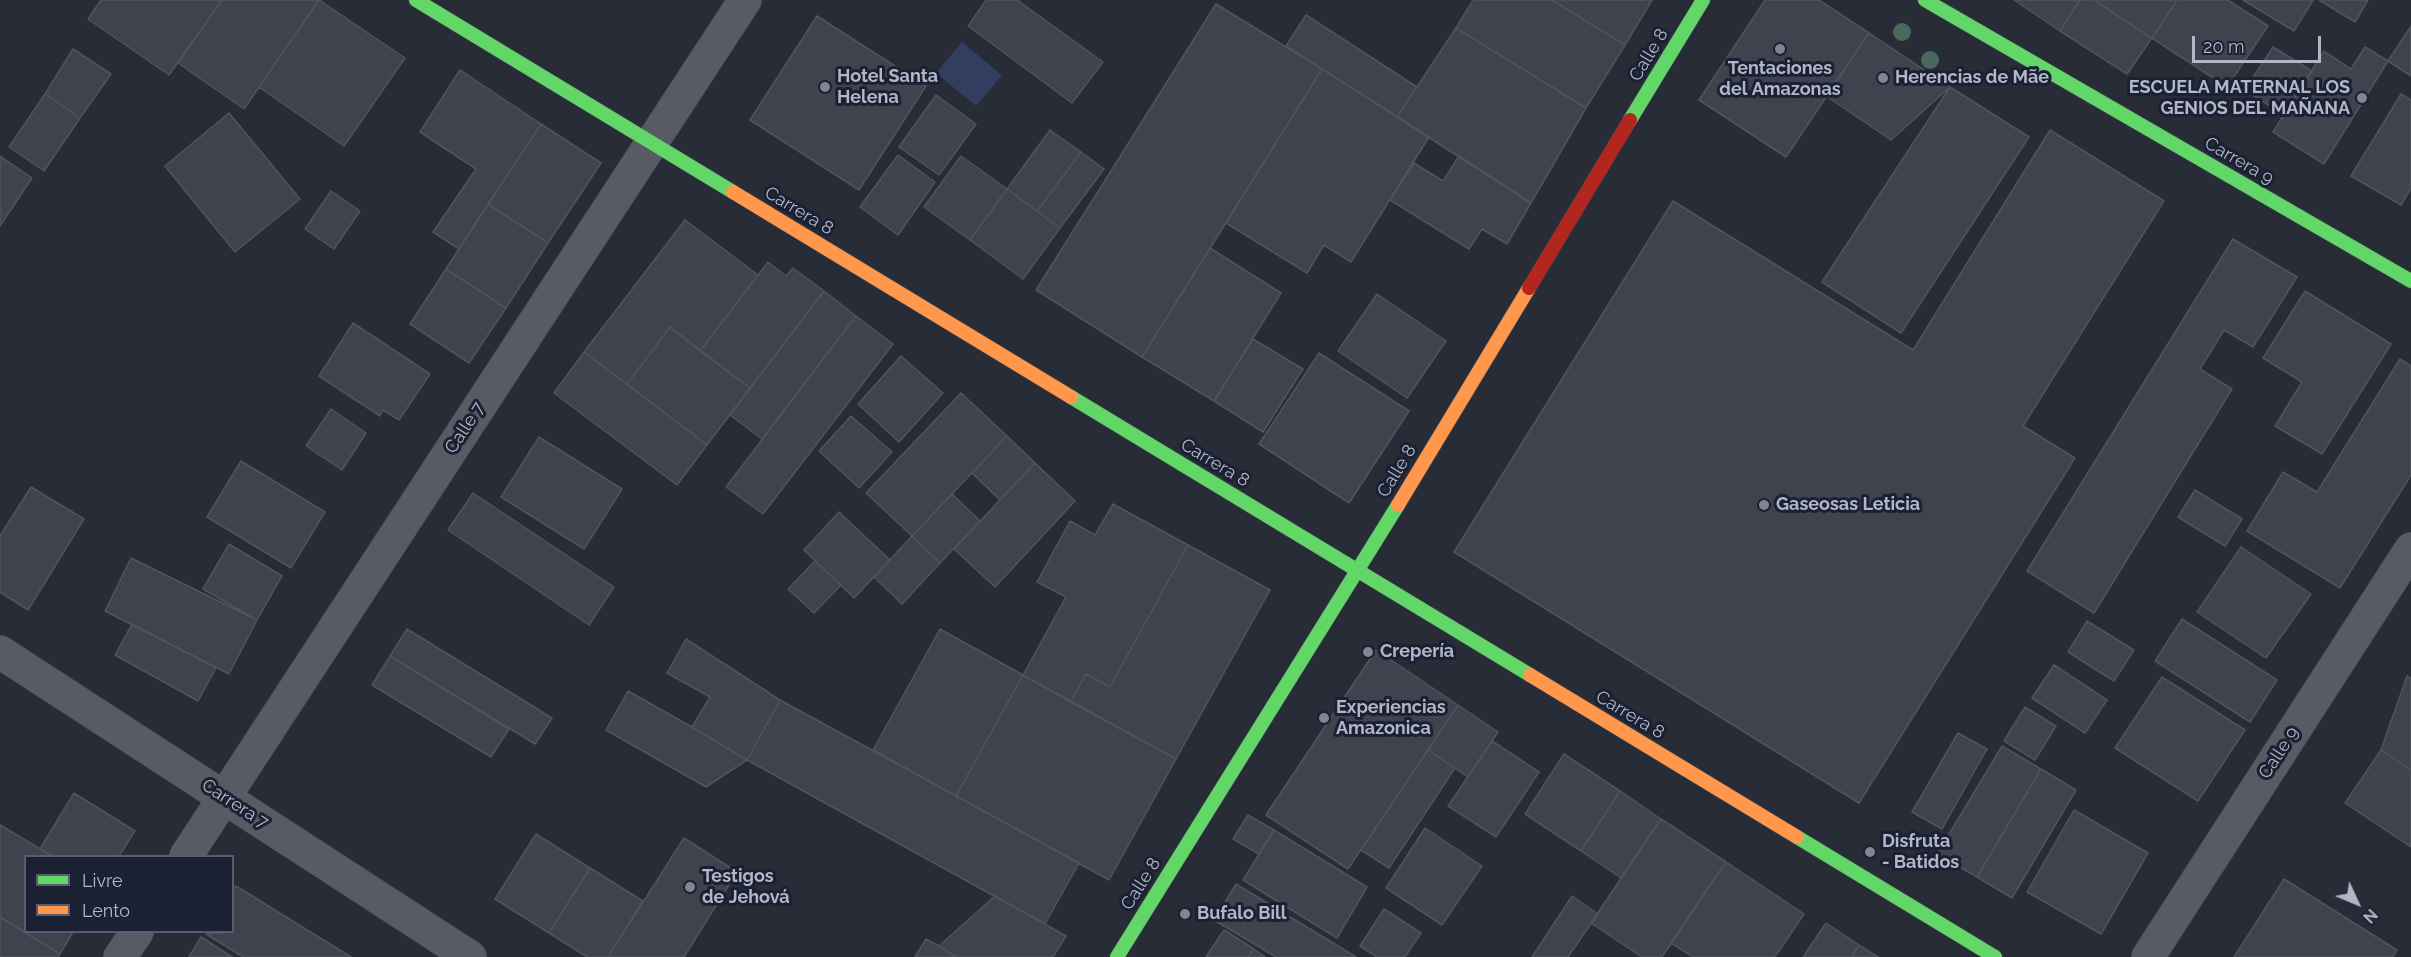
<!DOCTYPE html>
<meta charset="utf-8">
<style>
body{margin:0}
#map{position:relative;width:2411px;height:957px;overflow:hidden;background:#272c37;font-family:Raleway,sans-serif}
canvas{display:block}
.legend{position:absolute;left:24px;top:855px;width:210px;height:78px;box-sizing:border-box;background:#1b2132;border:2px solid #575d6e;margin:0;padding:8px 10px;list-style:none;font-size:18px;color:#b1b7c9}
.legend li{display:flex;align-items:center;gap:12px;height:30px}
.legend b{width:30px;border:2px solid #575d6e}
.north{position:absolute;left:2327px;top:873px;width:60px;height:60px;-webkit-text-stroke:4px #1b2132;paint-order:stroke;rotate:134deg;font-size:16px;font-weight:700;line-height:24px;text-align:center;color:#b1b7c9}
.north::after{content:'';display:block;margin:auto;width:21px;height:27px;background:#b1b7c9;clip-path:polygon(50% 0,100% 100%,50% 72%,0 100%)}
.scale{position:absolute;left:2192px;top:36px;width:129px;height:27px;box-sizing:border-box;border:3px solid #b1b7c9;border-top:0;padding-left:8px;font-size:18px;line-height:21px;white-space:nowrap;color:#b1b7c9;-webkit-text-stroke:4px #1b2132;paint-order:stroke}
</style>
<div id="map">
<canvas width="2411" height="957"></canvas>
<ul class="legend">
<li><b style="height:8px;background:#63d668"></b>Livre</li>
<li><b style="height:8px;background:#ff974d"></b>Lento</li>
</ul>
<div class="north">N</div>
<div class="scale">20 m</div>
</div>
<script>
const context = document.querySelector('canvas').getContext('2d');
context.lineJoin = 'round';
function fillPath(path, color) { context.fillStyle = color; context.fill(path, 'evenodd'); }
const shape = rows => new Path2D(rows.map(r => 'M' + r).join(''));
function strokePath(path, color, width, dash) { context.strokeStyle = color; context.lineWidth = width; context.lineCap = dash ? 'butt' : 'round'; context.setLineDash(dash || []); context.stroke(path); }
function drawText(font, color, halo, rows, align = 'center') {
  context.font = font + ' Raleway,sans-serif'; context.lineWidth = 6; context.setLineDash([]); context.textBaseline = 'middle'; context.strokeStyle = halo; context.fillStyle = color; for (const [text, x, y, turn = 0] of rows) {
    context.save(); context.translate(x, y); context.rotate((+turn || 0) * Math.PI / 180); context.textAlign = isNaN(turn) ? turn : align; if (halo) context.strokeText(text, 0, 0); context.fillText(text, 0, 0); context.restore();
  }
}
fillPath(shape([
 [962,42,1002,75,976,106,936,73]
]), '#313e60');
const building = shape([
 [101,0,222,0,169,75,88,19,101,0],
 [222,0,319,0,244,109,178,63,222,0],
 [319,0,405,58,344,146,259,87,319,0],
 [986,0,1017,0,1103,62,1072,103,968,26,986,0],
 [1473,0,1552,0,1625,45,1586,108,1456,28,1473,0],
 [1552,0,1652,0,1625,45,1552,0],
 [1765,0,1819,0,1869,33,1786,157,1699,100,1765,0],
 [2014,0,2080,0,2060,31,2014,0],
 [2080,0,2094,0,2152,38,2127,74,2060,31,2080,0],
 [2094,0,2177,0,2152,38,2094,0],
 [2177,0,2228,0,2268,26,2227,87,2152,38,2177,0],
 [2243,0,2313,0,2294,31,2243,0],
 [2319,0,2368,0,2355,22,2319,0],
 [1216,4,1322,69,1142,357,1036,290,1216,4],
 [1306,15,1417,87,1397,117,1286,46,1306,15],
 [817,16,926,86,859,190,750,120,817,16],
 [2411,26,2411,76,2388,61,2411,26],
 [1456,28,1586,108,1531,203,1397,117,1456,28],
 [1869,33,1950,87,1891,140,1826,96,1869,33],
 [2273,47,2312,71,2284,115,2245,90,2273,47],
 [2365,47,2388,61,2324,164,2273,132,2324,51,2351,69,2365,47],
 [73,49,111,74,80,118,45,94,73,49],
 [1322,69,1429,137,1351,262,1324,245,1307,273,1226,223,1322,69],
 [460,70,541,124,459,249,433,232,476,169,420,132,460,70],
 [1950,87,2029,137,1901,333,1822,282,1950,87],
 [45,94,80,118,44,171,9,147,45,94],
 [2401,94,2411,100,2411,188,2401,205,2351,176,2401,94],
 [936,95,976,124,939,175,899,147,936,95],
 [229,113,300,199,235,252,165,166,229,113],
 [541,124,601,163,548,243,488,204,541,124],
 [1050,130,1081,152,1037,211,1007,189,1050,130],
 [2050,130,2164,201,2023,426,2075,458,1859,803,1454,552,1673,201,1913,350,2050,130],
 [1081,152,1104,169,1060,228,1037,211,1081,152],
 [898,155,935,182,898,235,860,207,898,155],
 [0,156,32,178,0,226,0,156],
 [961,156,1007,189,970,240,924,207,961,156],
 [1459,156,1531,203,1507,244,1482,229,1469,249,1390,200,1414,163,1443,181,1459,156],
 [1007,189,1060,228,1023,279,970,240,1007,189],
 [331,191,360,211,334,249,305,229,331,191],
 [488,204,548,243,506,308,446,269,488,204],
 [685,220,758,275,700,351,670,327,627,384,584,352,685,220],
 [2233,239,2297,277,2253,347,2224,330,2200,369,2232,389,2094,613,2027,571,2233,239],
 [1210,248,1281,293,1214,401,1142,357,1210,248],
 [768,262,786,276,793,268,824,291,750,388,700,351,768,262],
 [446,269,506,308,469,363,410,324,446,269],
 [824,291,856,316,762,439,730,415,824,291],
 [2305,291,2391,344,2322,454,2275,426,2302,382,2263,358,2305,291],
 [1377,294,1446,341,1407,398,1338,351,1377,294],
 [856,316,893,344,763,514,726,487,856,316],
 [353,323,430,374,399,420,383,410,380,416,319,376,353,323],
 [670,327,750,388,707,445,627,384,670,327],
 [1253,339,1303,369,1263,432,1214,401,1253,339],
 [584,352,707,445,677,485,554,393,584,352],
 [1319,353,1409,411,1349,503,1259,444,1319,353],
 [901,356,943,393,899,442,858,404,901,356],
 [2400,359,2411,366,2411,475,2340,588,2247,531,2283,472,2317,492,2400,359],
 [961,393,1007,436,912,536,866,493,961,393],
 [331,409,366,433,342,470,306,446,331,409],
 [851,416,892,452,859,488,819,451,851,416],
 [1007,436,1035,463,1000,500,972,473,1007,436],
 [539,437,622,489,584,549,501,497,539,437],
 [241,461,325,512,291,568,207,517,241,461],
 [1035,463,1075,501,995,587,954,549,1035,463],
 [31,487,84,519,28,610,0,592,0,536,31,487],
 [2195,490,2242,519,2225,546,2178,517,2195,490],
 [473,493,614,587,589,625,448,530,473,493],
 [952,494,980,521,940,563,912,536,952,494],
 [1113,504,1188,545,1110,687,1086,674,1071,702,1023,675,1066,597,1037,582,1070,521,1095,535,1113,504],
 [839,512,890,560,854,598,804,550,839,512],
 [912,536,940,563,902,604,874,577,912,536],
 [229,544,282,576,257,620,203,589,229,544],
 [1188,545,1270,590,1176,759,1071,702,1086,674,1110,687,1188,545],
 [2241,547,2311,594,2266,658,2197,612,2241,547],
 [131,558,257,620,229,674,105,611,131,558],
 [815,561,841,585,814,613,788,589,815,561],
 [2182,619,2277,680,2250,722,2155,661,2182,619],
 [2087,621,2134,650,2114,681,2068,652,2087,621],
 [132,624,216,668,198,701,115,655,132,624],
 [407,629,552,718,535,744,390,656,407,629],
 [940,629,1023,675,956,796,873,750,940,629],
 [686,639,780,700,747,760,692,727,710,697,667,673,686,639],
 [1376,650,1458,705,1348,869,1266,815,1376,650],
 [390,656,509,729,491,757,372,685,390,656],
 [2054,665,2107,700,2085,733,2032,698,2054,665],
 [1023,675,1176,759,1109,880,956,796,1023,675],
 [2407,676,2411,678,2411,770,2381,750,2407,676],
 [2162,677,2245,730,2198,801,2115,748,2162,677],
 [628,691,692,727,747,760,706,787,606,730,628,691],
 [780,700,1079,863,1045,924,747,760,780,700],
 [1458,705,1498,732,1468,777,1428,750,1458,705],
 [2025,707,2056,726,2035,760,2004,741,2025,707],
 [1958,733,1987,749,1942,829,1912,812,1958,733],
 [1492,741,1539,772,1496,837,1448,806,1492,741],
 [2002,746,2041,769,1977,877,1937,854,2002,746],
 [1428,750,1455,768,1389,868,1361,850,1428,750],
 [2381,750,2411,770,2411,847,2345,803,2381,750],
 [1564,754,1620,791,1581,851,1525,814,1564,754],
 [2041,769,2076,790,2012,898,1977,877,2041,769],
 [1620,791,1661,819,1621,878,1581,851,1620,791],
 [74,793,135,831,119,856,53,856,40,849,74,793],
 [2074,810,2148,853,2101,934,2027,892,2074,810],
 [1248,815,1274,830,1259,854,1233,839,1248,815],
 [1661,819,1726,862,1662,957,1642,957,1591,923,1661,819],
 [0,825,52,856,26,856,26,932,73,932,60,954,0,917,0,825],
 [1425,828,1482,866,1442,925,1386,888,1425,828],
 [1274,830,1367,887,1337,938,1243,880,1274,830],
 [536,834,590,868,549,933,495,899,536,834],
 [684,838,737,872,684,957,608,957,684,838],
 [1726,862,1804,914,1775,957,1693,957,1671,943,1726,862],
 [590,868,643,901,608,957,587,957,549,933,590,868],
 [2284,879,2397,950,2393,957,2234,957,2284,879],
 [1236,884,1356,957,1276,957,1214,920,1236,884],
 [236,886,351,957,243,957,206,934,232,932,232,891,236,886],
 [995,896,1066,936,1053,957,956,957,939,946,995,896],
 [1572,896,1598,914,1568,957,1532,957,1572,896],
 [1384,909,1421,933,1405,957,1377,957,1360,946,1384,909],
 [0,917,60,954,58,957,0,957,0,917],
 [1826,923,1859,945,1852,957,1803,957,1826,923],
 [1224,930,1254,949,1248,957,1206,957,1224,930],
 [201,937,232,957,189,957,201,937],
 [926,939,939,946,956,957,915,957,926,939],
 [1859,945,1878,957,1852,957,1859,945],
 [1254,949,1265,957,1248,957,1254,949]
]);
fillPath(building, '#3f434d');
strokePath(building, '#4f545f', 1.5);
const street = shape([
 [0,652,470,957],
 [186,856,745,0],
 [120,957,137,932],
 [2148,957,2411,549]
]);
const fast = shape([
 [416,0,733,192],
 [1925,0,2411,281],
 [1630,120,1703,0],
 [1071,397,1530,675],
 [1797,837,1995,957],
 [1117,957,1398,505]
]);
const slow = shape([
 [733,192,1071,397],
 [1398,505,1529,288],
 [1530,675,1797,837]
]);
const jam = shape([
 [1529,288,1630,120]
]);
strokePath(street, '#444850', 34);
strokePath(fast, '#444850', 15);
strokePath(slow, '#444850', 15);
strokePath(jam, '#444850', 15);
strokePath(street, '#585b64', 33);
strokePath(fast, '#63d668', 14);
strokePath(slow, '#ff974d', 14);
strokePath(jam, '#b3261e', 14);
context.fillStyle = '#4a695c';
for (const [x, y] of [
 [1902,32],
 [1930,60]
]) { context.beginPath(); context.arc(x, y, 9, 0, 2 * Math.PI); context.fill(); }
for (const [x, y, r, color] of [
 [1780,49,6,"#818696"],
 [1883,78,6,"#818696"],
 [825,87,6,"#818696"],
 [2362,98,6,"#818696"],
 [1764,505,6,"#818696"],
 [1368,652,6,"#818696"],
 [1324,718,6,"#818696"],
 [1870,852,6,"#818696"],
 [690,887,6,"#818696"],
 [1185,914,6,"#818696"]
]) { const dot = new Path2D(); dot.arc(x, y, r, 0, 2 * Math.PI); context.fillStyle = color; context.fill(dot); strokePath(dot, '#1b2132', 2); }
drawText('18px', '#b1b7c9', '#1b2132', [
 ["Calle 8",1649,55,-59],
 ["Carrera 9",2239,161,30],
 ["Carrera 8",799,211,31],
 ["Calle 7",465,428,-57],
 ["Carrera 8",1215,463,31],
 ["Calle 8",1397,471,-59],
 ["Carrera 8",1630,715,31],
 ["Calle 9",2279,753,-57],
 ["Carrera 7",235,804,33],
 ["Calle 8",1141,884,-58]
]);
drawText('bold 18px', '#b1b7c9', '#1b2132', [
 ["Tentaciones",1780,69,"center"],
 ["del Amazonas",1780,90,"center"],
 ["Hotel Santa",837,77],
 ["Helena",837,98],
 ["Herencias de Mãe",1895,78],
 ["ESCUELA MATERNAL LOS",2350,88,"right"],
 ["GENIOS DEL MAÑANA",2350,109,"right"],
 ["Gaseosas Leticia",1776,505],
 ["Crepería",1380,652],
 ["Experiencias",1336,708],
 ["Amazonica",1336,729],
 ["Disfruta",1882,842],
 ["- Batidos",1882,863],
 ["Testigos",702,877],
 ["de Jehová",702,898],
 ["Bufalo Bill",1197,914]
], 'left');
</script>
